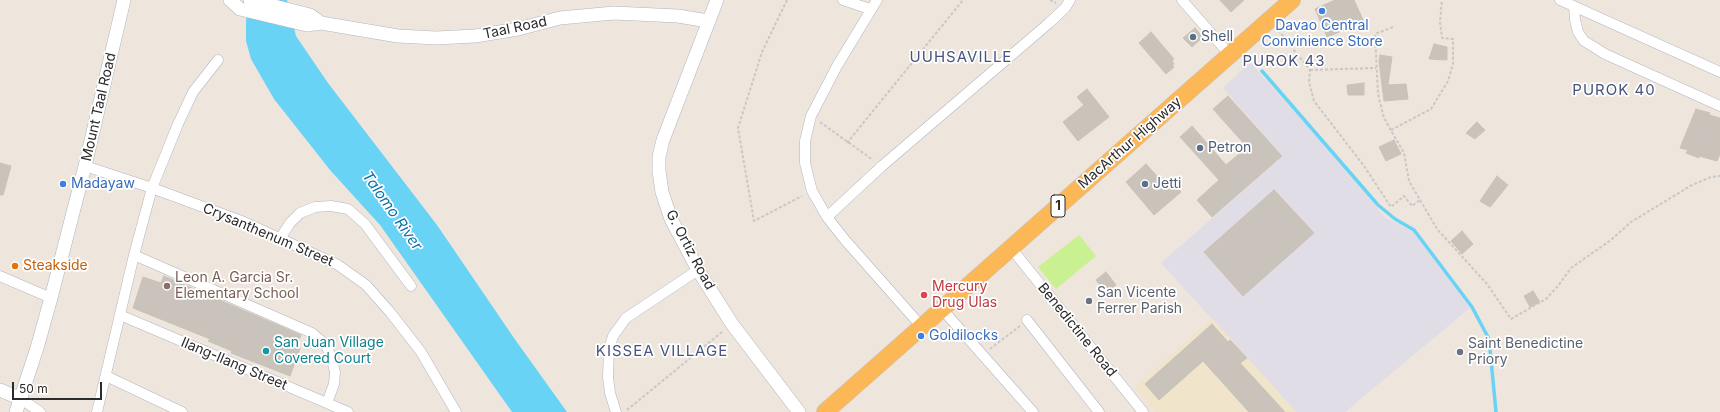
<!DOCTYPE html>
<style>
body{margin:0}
#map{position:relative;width:1720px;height:412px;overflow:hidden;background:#eee6dd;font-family:Inter,sans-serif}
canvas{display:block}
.scale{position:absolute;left:12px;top:382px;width:90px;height:18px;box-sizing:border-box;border:2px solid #2b2b2b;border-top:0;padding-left:5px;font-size:12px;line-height:14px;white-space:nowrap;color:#2b2b2b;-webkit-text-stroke:3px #fff;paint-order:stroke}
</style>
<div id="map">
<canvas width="1720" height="412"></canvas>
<div class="scale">50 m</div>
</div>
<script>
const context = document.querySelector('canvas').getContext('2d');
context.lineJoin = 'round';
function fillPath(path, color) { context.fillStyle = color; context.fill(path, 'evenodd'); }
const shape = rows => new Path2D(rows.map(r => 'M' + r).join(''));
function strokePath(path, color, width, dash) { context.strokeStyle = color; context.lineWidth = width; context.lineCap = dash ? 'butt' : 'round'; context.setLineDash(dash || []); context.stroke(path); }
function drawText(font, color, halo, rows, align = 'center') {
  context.font = font + ' Inter,sans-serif'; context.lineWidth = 3.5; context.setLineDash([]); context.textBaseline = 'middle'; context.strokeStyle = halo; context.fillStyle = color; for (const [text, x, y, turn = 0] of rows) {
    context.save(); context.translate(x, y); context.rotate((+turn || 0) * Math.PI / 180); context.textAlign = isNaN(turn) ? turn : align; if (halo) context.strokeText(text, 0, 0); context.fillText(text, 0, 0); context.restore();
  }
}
fillPath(shape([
 [1250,62,1315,135,1385,217,1413,232,1470,308,1345,412,1296,412,1161,263,1283,156,1223,88]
]), '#e0dde6');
fillPath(shape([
 [1212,318,1296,412,1155,412,1135,387]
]), '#f0e4cb');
fillPath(shape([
 [1079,235,1096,256,1056,289,1038,267]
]), '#c9f091');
fillPath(shape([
 [252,0,287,0,296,36,328,83,437,225,514,338,567,412,512,412,380,225,330,170,274,99,251,59,246,41,246,20]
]), '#69d3f6');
strokePath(shape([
 [1262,71,1378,205,1395,219,1414,230,1472,307,1489,339,1496,412]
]), '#69d3f6', 3.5);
const building = shape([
 [1220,0,1244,0,1231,12,1220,0],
 [1335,0,1354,0,1364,22,1327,37,1315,9,1335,0],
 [1195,28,1203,37,1192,47,1183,38,1195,28],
 [1151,32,1174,59,1172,61,1174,64,1172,65,1174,67,1166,74,1139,43,1151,32],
 [1434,44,1447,47,1447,60,1429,59,1434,44],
 [1380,55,1392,57,1388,85,1406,84,1408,99,1384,101,1379,61,1380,55],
 [1364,83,1364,95,1348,95,1347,85,1364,83],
 [1087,89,1109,117,1078,141,1063,122,1084,105,1077,97,1087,89],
 [1228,96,1282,156,1212,217,1197,200,1219,180,1180,137,1192,126,1226,165,1247,147,1213,109,1228,96],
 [1696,109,1710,113,1709,115,1720,118,1720,154,1717,161,1699,156,1699,158,1686,153,1688,150,1680,148,1696,109],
 [1477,122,1485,130,1475,139,1466,133,1477,122],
 [1394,140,1401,154,1386,161,1379,147,1394,140],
 [0,163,11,166,3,195,0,195,0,163],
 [1146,164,1167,187,1173,182,1181,192,1154,215,1126,182,1146,164],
 [1497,176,1508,185,1490,207,1480,201,1497,176],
 [1274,190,1314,233,1243,296,1204,252,1274,190],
 [1462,231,1473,244,1462,254,1451,241,1462,231],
 [1106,272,1116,285,1106,293,1096,280,1106,272],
 [164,276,301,335,296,347,300,349,290,376,231,353,232,351,208,341,210,339,133,308,143,277,161,283,164,276],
 [1533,291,1540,302,1530,307,1524,296,1533,291],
 [1212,324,1228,342,1230,340,1247,358,1240,363,1285,412,1249,412,1203,361,1159,400,1145,384,1212,324]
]);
fillPath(building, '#c9c3bc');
strokePath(building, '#cac2b6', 1);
const minor = shape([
 [843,0,870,9],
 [877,0,837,66,811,116,805,141,805,163,812,191,827,217,845,240,922,327],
 [1182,0,1230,55],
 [1560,0,1720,72],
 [1574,6,1575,20,1578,32,1584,41,1594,47,1605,54,1720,106],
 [85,166,152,188,244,222,338,265,366,285,390,312,421,352,456,412],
 [827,217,882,166,1049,23,1065,8,1070,0],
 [280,239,290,223,300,213,315,207,331,206,348,209,365,224,411,286],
 [1011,248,1143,412],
 [134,255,312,333,326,345,332,359,335,372,334,384,327,403],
 [0,276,51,298],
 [942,309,1033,412],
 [120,315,348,412],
 [1027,320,1099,412],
 [106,376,182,412],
 [21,399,40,412],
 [97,412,134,255,152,188,178,124,193,92,218,60],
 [616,412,610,393,608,377,609,349,613,336,626,318,698,270]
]);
const tertiary = shape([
 [230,0,240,9,307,25,321,23,398,36,436,38,475,36,518,29,560,18,614,13,678,16,708,21],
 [250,0,310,15,321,23],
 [717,0,663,140,659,157,659,171,662,192,671,219,698,270,732,324,799,412],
 [0,390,21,399],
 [16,412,37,348,51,298,85,166,124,0]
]);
const trunk = shape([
 [825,412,1292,0]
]);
strokePath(minor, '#b1b4c0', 11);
strokePath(tertiary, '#b1b4c0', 14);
strokePath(trunk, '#c8c8c8', 18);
strokePath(shape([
 [787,0,762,52,738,128,754,221,802,196],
 [1050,0,1056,3],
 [1393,27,1375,34,1378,94,1384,118,1404,153,1409,181,1437,229,1487,284,1511,319,1546,299,1558,286,1571,268,1611,240,1631,222,1692,185,1711,177,1720,176],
 [1278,30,1310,70,1309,82,1314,101,1364,166,1391,207,1404,196,1412,206,1420,200],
 [1310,70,1376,68],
 [820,122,873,160],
 [1391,130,1431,109,1448,81,1453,64,1453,39,1442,38,1440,22,1442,0],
 [847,143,963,0],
 [990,349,1020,326],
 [627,410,722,332]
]), '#c8c8c8', 2, [3, 2]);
strokePath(minor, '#fff', 10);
strokePath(tertiary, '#fff', 13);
strokePath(trunk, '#fcb756', 17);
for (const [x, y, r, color] of [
 [1322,11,4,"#3f7fe0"],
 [1193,37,4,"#5c6f8a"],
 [1200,148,4,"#5c6f8a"],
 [63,184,4,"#3f7fe0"],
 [1145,184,4,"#5c6f8a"],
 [15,266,4,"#e8710a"],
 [167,286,4,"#8d6e63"],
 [924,295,4,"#e0444e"],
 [1089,301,4,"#6b7280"],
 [921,336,4,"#3f7fe0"],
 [266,351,4,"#0f9aa8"],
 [1460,352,4,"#6b7280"]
]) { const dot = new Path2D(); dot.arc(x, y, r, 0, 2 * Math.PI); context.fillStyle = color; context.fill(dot); strokePath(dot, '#fff', 1.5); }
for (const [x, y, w] of [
 [1058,206,14]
]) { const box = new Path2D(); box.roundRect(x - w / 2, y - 11, w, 22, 3); context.fillStyle = '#fff'; context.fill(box); strokePath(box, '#2b2b2b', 1); }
drawText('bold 13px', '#2b2b2b', null, [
 ["1",1058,206]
]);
drawText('14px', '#366cbe', '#fff', [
 ["Davao Central",1322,26,"center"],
 ["Convinience Store",1322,42,"center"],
 ["Madayaw",71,184],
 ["Goldilocks",929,336]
], 'left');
drawText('14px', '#2b2b2b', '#fff', [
 ["Taal Road",515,28,-12],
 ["Mount Taal Road",99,107,-77],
 ["MacArthur Highway",1130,143,-41],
 ["Crysanthenum Street",268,235,23],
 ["G. Ortiz Road",690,250,62],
 ["Benedictine Road",1077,330,51],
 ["Ilang-Ilang Street",234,364,23]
]);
drawText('14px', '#4e5e75', '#fff', [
 ["Shell",1201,37],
 ["Petron",1208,148],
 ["Jetti",1153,184]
], 'left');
drawText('14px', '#c56008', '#fff', [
 ["Steakside",23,266]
], 'left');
drawText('14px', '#785e54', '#fff', [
 ["Leon A. Garcia Sr.",175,278],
 ["Elementary School",175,294]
], 'left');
drawText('14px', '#be3a42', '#fff', [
 ["Mercury",932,287],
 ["Drug Ulas",932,303]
], 'left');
drawText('14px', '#5b616d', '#fff', [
 ["San Vicente",1097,293],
 ["Ferrer Parish",1097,309],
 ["Saint Benedictine",1468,344],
 ["Priory",1468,360]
], 'left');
drawText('14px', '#0d838f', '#fff', [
 ["San Juan Village",274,343],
 ["Covered Court",274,359]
], 'left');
context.letterSpacing = '1px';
drawText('15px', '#48537f', '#fff', [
 ["UUHSAVILLE",961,57],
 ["PUROK 43",1284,61],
 ["PUROK 40",1614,90],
 ["KISSEA VILLAGE",662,351]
]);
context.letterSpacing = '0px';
drawText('italic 15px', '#0570a6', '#fff', [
 ["Talomo River",392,211,55]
]);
</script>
